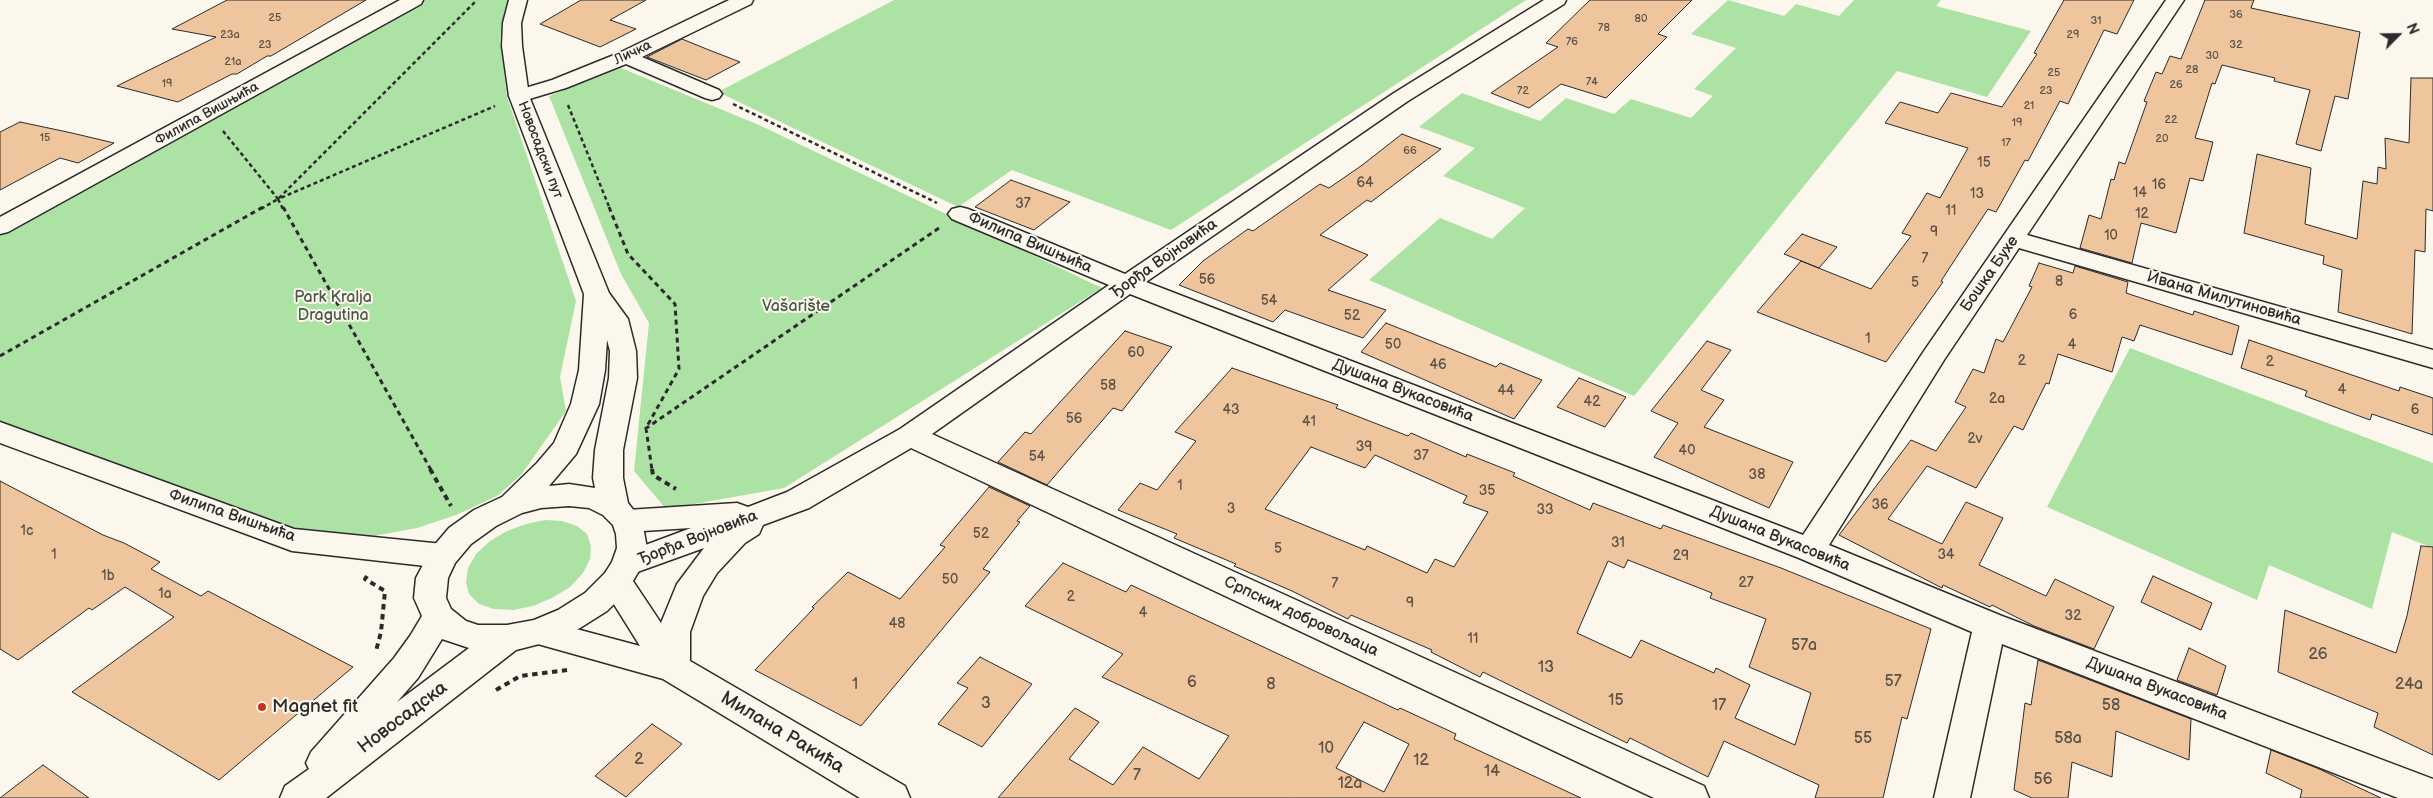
<!DOCTYPE html>
<meta charset="utf-8">
<style>
body{margin:0}
#map{position:relative;width:2433px;height:798px;overflow:hidden;background:#fbf7ec;font-family:"Balsamiq Sans",sans-serif}
canvas{display:block}
.north{position:absolute;left:2373px;top:10px;width:50px;height:50px;-webkit-text-stroke:4px #fbf7ec;paint-order:stroke;rotate:67deg;font-size:14px;font-weight:700;line-height:20px;text-align:center;color:#2b2b2b}
.north::after{content:'';display:block;margin:auto;width:18px;height:22px;background:#2b2b2b;clip-path:polygon(50% 0,100% 100%,50% 72%,0 100%)}
</style>
<div id="map">
<canvas width="2433" height="798"></canvas>
<div class="north">N</div>
</div>
<script>
const context = document.querySelector('canvas').getContext('2d');
context.lineJoin = 'round';
function fillPath(path, color) { context.fillStyle = color; context.fill(path, 'evenodd'); }
const shape = rows => new Path2D(rows.map(r => 'M' + r).join(''));
function strokePath(path, color, width, dash) { context.strokeStyle = color; context.lineWidth = width; context.lineCap = dash ? 'butt' : 'round'; context.setLineDash(dash || []); context.stroke(path); }
function drawText(font, color, halo, rows, align = 'center') {
  context.font = font + ' "Balsamiq Sans",sans-serif'; context.lineWidth = 4; context.setLineDash([]); context.textBaseline = 'middle'; context.strokeStyle = halo; context.fillStyle = color; for (const [text, x, y, turn = 0] of rows) {
    context.save(); context.translate(x, y); context.rotate((+turn || 0) * Math.PI / 180); context.textAlign = isNaN(turn) ? turn : align; if (halo) context.strokeText(text, 0, 0); context.fillText(text, 0, 0); context.restore();
  }
}
fillPath(shape([
 [414,0,519,0,500,37,507,97,576,301,560,377,566,411,521,475,497,496,456,515,417,528,368,537,292,540,0,432,0,227],
 [894,0,1526,0,1171,230,1012,170,958,207,718,92],
 [1728,0,1784,16,1796,4,1839,16,1854,0,1941,0,1936,6,2031,31,1987,97,1897,71,1634,396,1369,280,1440,218,1492,239,1525,208,1443,176,1475,148,1419,127,1462,93,1540,121,1566,98,1614,114,1631,99,1691,118,1713,96,1694,89,1736,48,1691,34],
 [621,68,759,125,1102,288,784,488,666,509,634,471,649,323,621,274,549,96],
 [2130,348,2433,463,2433,548,2392,532,2372,609,2269,565,2257,600,2047,507],
 [545,520,562,521,577,526,587,534,591,546,590,559,583,573,570,587,552,598,533,606,513,610,494,609,479,604,469,594,466,582,468,568,476,554,490,541,507,531,526,524]
]), '#ade2a5');
const building = shape([
 [227,0,366,0,271,56,267,56,237,74,232,74,178,102,117,86,216,37,172,29,227,0],
 [581,0,646,0,610,20,636,29,600,47,540,24,581,0],
 [1590,0,1692,0,1658,34,1667,37,1606,98,1561,84,1529,108,1491,93,1558,47,1546,43,1590,0],
 [2064,0,2134,0,2117,34,2104,30,2068,104,2060,101,2028,161,2025,160,1996,212,1988,209,1941,281,1943,282,1886,362,1757,312,1801,261,1871,289,1911,236,1902,233,1927,193,1940,198,1968,148,1885,123,1900,102,1938,113,1951,93,2002,107,2037,54,2034,53,2064,0],
 [2205,0,2254,0,2251,8,2360,32,2348,99,2335,96,2321,151,2296,144,2310,90,2274,81,2275,78,2222,65,2215,84,2212,83,2195,138,2213,142,2203,181,2190,178,2176,233,2141,223,2132,263,2080,248,2089,215,2101,219,2111,179,2114,180,2119,162,2125,164,2147,102,2144,101,2156,72,2162,74,2170,56,2181,59,2205,0],
 [682,39,709,50,740,62,706,80,647,57,682,39],
 [2411,78,2433,78,2433,211,2426,209,2425,252,2415,250,2412,334,2338,312,2342,270,2323,264,2324,256,2244,233,2257,154,2311,168,2305,224,2357,239,2363,181,2377,184,2378,167,2386,169,2385,138,2409,143,2411,78],
 [20,122,72,133,114,143,78,163,60,158,0,190,0,132,20,122],
 [1402,134,1441,149,1371,202,1367,200,1320,235,1368,255,1328,290,1386,310,1363,338,1285,310,1273,322,1179,285,1203,261,1248,229,1253,231,1320,184,1329,188,1361,166,1402,134],
 [1011,180,1070,202,1034,230,975,207,1011,180],
 [1802,234,1837,247,1819,268,1784,254,1802,234],
 [2039,263,2073,273,2075,266,2128,282,2126,293,2193,315,2194,311,2239,326,2232,355,2140,325,2134,341,2122,337,2112,372,2058,354,2049,384,2046,383,2023,430,2014,426,1976,488,1927,466,1888,519,1942,544,1966,502,2003,518,1979,565,2046,596,2055,579,2114,607,2094,649,2034,626,1992,605,1990,607,1943,585,1942,588,1839,535,1911,440,1936,451,1966,407,1955,402,1973,369,1984,373,1996,339,2003,342,2032,287,2029,286,2039,263],
 [1386,323,1496,367,1500,363,1542,380,1514,419,1361,352,1386,323],
 [1125,331,1172,347,1122,411,1113,408,1047,485,998,462,1025,432,1031,434,1125,331],
 [2249,340,2399,391,2400,387,2433,398,2433,435,2372,414,2370,420,2305,396,2307,391,2241,368,2249,340],
 [1707,341,1731,350,1701,390,1724,400,1704,427,1793,462,1769,508,1654,457,1678,423,1651,411,1707,341],
 [1232,368,1338,405,1336,408,1408,436,1411,433,1466,457,1467,454,1515,473,1513,476,1590,510,1593,503,1661,529,1663,525,1781,568,1931,629,1907,719,1902,717,1883,798,1815,798,1819,785,1724,741,1708,777,1630,738,1627,743,1483,672,1480,677,1431,652,1432,650,1351,615,1348,619,1292,591,1234,566,1236,564,1174,538,1177,534,1118,510,1140,483,1157,490,1196,441,1175,432,1232,368],
 [1311,447,1365,468,1375,455,1467,496,1463,503,1488,512,1454,567,1435,559,1427,573,1367,546,1365,550,1265,509,1311,447],
 [1628,560,1712,593,1710,598,1766,619,1749,667,1811,693,1795,745,1735,718,1750,685,1716,668,1714,673,1641,640,1631,658,1577,633,1608,561,1624,568,1628,560],
 [1579,378,1626,397,1605,427,1557,407,1579,378],
 [0,481,103,535,124,543,160,562,151,569,201,596,208,591,353,667,219,780,72,692,174,617,125,587,92,610,89,608,18,660,0,649,0,481],
 [989,487,1030,506,1017,521,1020,522,983,569,990,572,861,726,755,670,814,608,812,607,848,572,900,599,945,547,940,545,989,487],
 [2421,546,2433,547,2433,755,2374,727,2378,713,2278,672,2285,610,2396,653,2407,616,2421,546],
 [1063,563,1126,592,1131,585,1398,710,1400,708,1456,734,1454,739,1581,798,998,798,1075,708,1099,722,1069,759,1113,785,1143,747,1199,779,1229,736,1102,677,1123,654,1025,606,1063,563],
 [1364,722,1409,744,1384,792,1336,768,1364,722],
 [2153,576,2212,603,2201,630,2141,602,2153,576],
 [2189,648,2226,666,2217,695,2177,680,2189,648],
 [980,657,1032,684,982,747,938,724,968,688,957,683,980,657],
 [2038,660,2191,719,2189,760,2116,731,2112,777,2072,762,2068,798,2032,798,2014,790,2025,703,2031,705,2038,660],
 [652,724,682,744,626,797,595,776,652,724],
 [2271,750,2317,768,2381,798,2300,798,2302,790,2266,773,2271,750],
 [43,765,89,798,0,798,43,765]
]);
fillPath(building, '#eec59d');
strokePath(building, '#2b2b2b', 1);
const street = shape([
 [400,0,423,0,421,4,8,232,0,234,0,217,400,0],
 [729,0,753,0,751,4,642,57,719,90,722,94,719,98,712,100,705,98,626,64,566,88,526,100,519,102,512,100,509,96,512,92,552,80,619,53,729,0],
 [1544,0,1566,0,1564,4,1408,101,1146,282,1803,535,1924,351,2166,0,2184,0,2027,235,2433,350,2433,368,2019,248,1944,360,1829,545,2002,616,2433,779,2433,798,2398,798,2002,644,1970,798,1934,798,1972,632,1799,558,1130,294,932,434,1704,786,1709,798,1654,798,911,448,809,508,763,525,759,534,745,543,717,573,703,596,690,632,690,661,905,786,910,798,860,798,663,679,527,641,523,632,527,623,539,619,640,646,600,582,605,573,615,570,611,564,616,556,691,528,627,532,616,529,612,521,616,513,627,510,737,503,748,507,787,492,900,429,1109,285,952,219,948,214,952,209,960,207,968,209,1125,274,1394,93,1544,0],
 [704,548,677,584,661,623,629,575,704,548],
 [0,422,294,529,443,544,454,548,459,556,454,564,443,568,292,551,0,443,0,422]
]);
const secondary = shape([
 [509,0,527,0,521,23,522,46,529,96,609,293,628,319,636,351,637,378,623,450,623,478,628,503,642,521,647,548,643,564,627,591,607,611,580,628,551,641,516,650,326,798,280,798,285,786,309,769,306,763,311,752,394,658,410,636,422,616,414,598,416,578,432,548,449,528,474,510,502,497,537,463,554,443,571,404,579,370,584,294,509,96,502,46,503,23,509,0],
 [607,340,610,351,609,378,595,450,593,478,595,488,569,484,549,486,576,454,599,404,605,370,607,340],
 [569,506,589,508,603,515,613,525,616,534,617,548,612,562,605,573,585,593,558,610,534,620,507,625,478,625,466,621,451,609,446,598,448,578,455,563,471,544,496,526,522,513,541,508,569,506],
 [442,639,469,648,397,702,418,678,442,639]
]);
strokePath(street, '#2b2b2b', 3);
strokePath(secondary, '#2b2b2b', 3);
strokePath(shape([
 [733,104,937,203],
 [568,105,610,209],
 [223,131,278,199,495,106],
 [278,199,283,209],
 [261,209,278,199,477,0]
]), '#2b2b2b', 2.5, [4, 3]);
strokePath(shape([
 [283,207,431,470],
 [609,207,628,254,675,304,679,369,646,428,652,470],
 [0,356,263,207],
 [645,429,939,228]
]), '#2b2b2b', 3, [5, 4]);
strokePath(shape([
 [430,469,451,506],
 [652,469,653,475,676,489],
 [367,576,365,579,385,591,381,632,376,651],
 [496,690,520,676,567,670]
]), '#2b2b2b', 4, [5.5, 4.5]);
fillPath(street, '#fbf7ec');
fillPath(secondary, '#fbf7ec');
for (const [x, y, r, color] of [
 [262,707,5,"#c8321e"]
]) { const dot = new Path2D(); dot.arc(x, y, r, 0, 2 * Math.PI); context.fillStyle = color; context.fill(dot); strokePath(dot, '#fbf7ec', 2); }
drawText('11px', '#5c5248', null, [
 ["36",2236,15],
 ["25",275,18],
 ["80",1641,19],
 ["31",2096,21],
 ["78",1604,28],
 ["23a",230,35],
 ["29",2073,35],
 ["76",1572,42],
 ["23",265,45],
 ["32",2236,45],
 ["30",2212,56],
 ["21a",233,62],
 ["28",2192,70],
 ["25",2054,73],
 ["74",1592,82],
 ["19",167,84],
 ["26",2176,85],
 ["72",1523,91],
 ["23",2046,91],
 ["21",2029,106],
 ["22",2171,120],
 ["19",2017,123],
 ["15",45,138],
 ["20",2162,139],
 ["17",2006,143],
 ["66",1410,151]
]);
drawText('14px', '#2b2b2b', '#fbf7ec', [
 ["Личка",633,53,-25],
 ["Филипа Вишњића",207,114,-29],
 ["Новосадски пут",540,150,69]
]);
drawText('14px', '#5c5248', null, [
 ["15",1984,163],
 ["64",1365,183],
 ["16",2159,185],
 ["14",2140,193],
 ["13",1977,194],
 ["37",1023,204],
 ["11",1951,211],
 ["12",2142,214],
 ["9",1934,232],
 ["10",2111,236],
 ["7",1925,259],
 ["56",1207,280],
 ["8",2059,282],
 ["5",1915,283],
 ["54",1269,301],
 ["6",2073,315],
 ["52",1352,316],
 ["1",1868,339],
 ["50",1393,345],
 ["4",2072,345],
 ["60",1136,353],
 ["2",2022,361],
 ["2",2270,362],
 ["46",1438,365],
 ["58",1108,386],
 ["4",2342,390],
 ["44",1506,391],
 ["2a",1997,399],
 ["42",1592,402],
 ["43",1231,410],
 ["6",2415,410],
 ["56",1074,419],
 ["41",1309,422],
 ["2v",1975,439],
 ["39",1364,447],
 ["40",1687,451],
 ["37",1421,456],
 ["54",1037,457],
 ["38",1757,475],
 ["1",1180,486],
 ["35",1487,491],
 ["36",1880,505],
 ["3",1231,509],
 ["33",1545,510],
 ["1c",27,531],
 ["52",981,534],
 ["31",1618,543],
 ["5",1278,549],
 ["1",54,555],
 ["34",1946,555],
 ["29",1681,556],
 ["1b",108,576],
 ["50",950,580],
 ["27",1746,583],
 ["7",1335,584],
 ["1a",165,594],
 ["2",1071,597],
 ["9",1410,603],
 ["4",1143,613],
 ["32",2073,616],
 ["48",897,624],
 ["11",1473,639]
]);
drawText('16px', '#2b2b2b', '#fbf7ec', [
 ["Филипа Вишњића",1030,243,23],
 ["Ђорђа Војновића",1164,259,-35],
 ["Бошка Бухе",1990,274,-55],
 ["Ивана Милутиновића",2224,299,16],
 ["Душана Вукасовића",1403,391,21],
 ["Филипа Вишњића",232,516,19],
 ["Ђорђа Војновића",698,538,-21],
 ["Душана Вукасовића",1780,539,22],
 ["Српских добровољаца",1301,617,25],
 ["Душана Вукасовића",2157,689,21]
]);
drawText('16px', '#4c594a', '#fbf7ec', [
 ["Park Kralja",333,298],
 ["Dragutina",333,316],
 ["Vašarište",796,307]
]);
drawText('16px', '#5c5248', null, [
 ["57a",1804,646],
 ["26",2318,655],
 ["13",1546,668],
 ["57",1893,682],
 ["6",1192,683],
 ["1",855,685],
 ["8",1271,685],
 ["24a",2409,685],
 ["15",1616,701],
 ["3",986,704],
 ["17",1719,706],
 ["58",2111,706],
 ["55",1863,739],
 ["58a",2068,739],
 ["10",1326,749],
 ["2",639,760],
 ["12",1421,761],
 ["14",1492,772],
 ["7",1137,776],
 ["56",2043,780],
 ["12a",1350,784]
]);
drawText('19px', '#2b2b2b', '#fbf7ec', [
 ["Magnet fit",272,707]
], 'left');
drawText('19px', '#2b2b2b', '#fbf7ec', [
 ["Новосадска",403,718,-37],
 ["Милана Ракића",782,733,31]
]);
</script>
